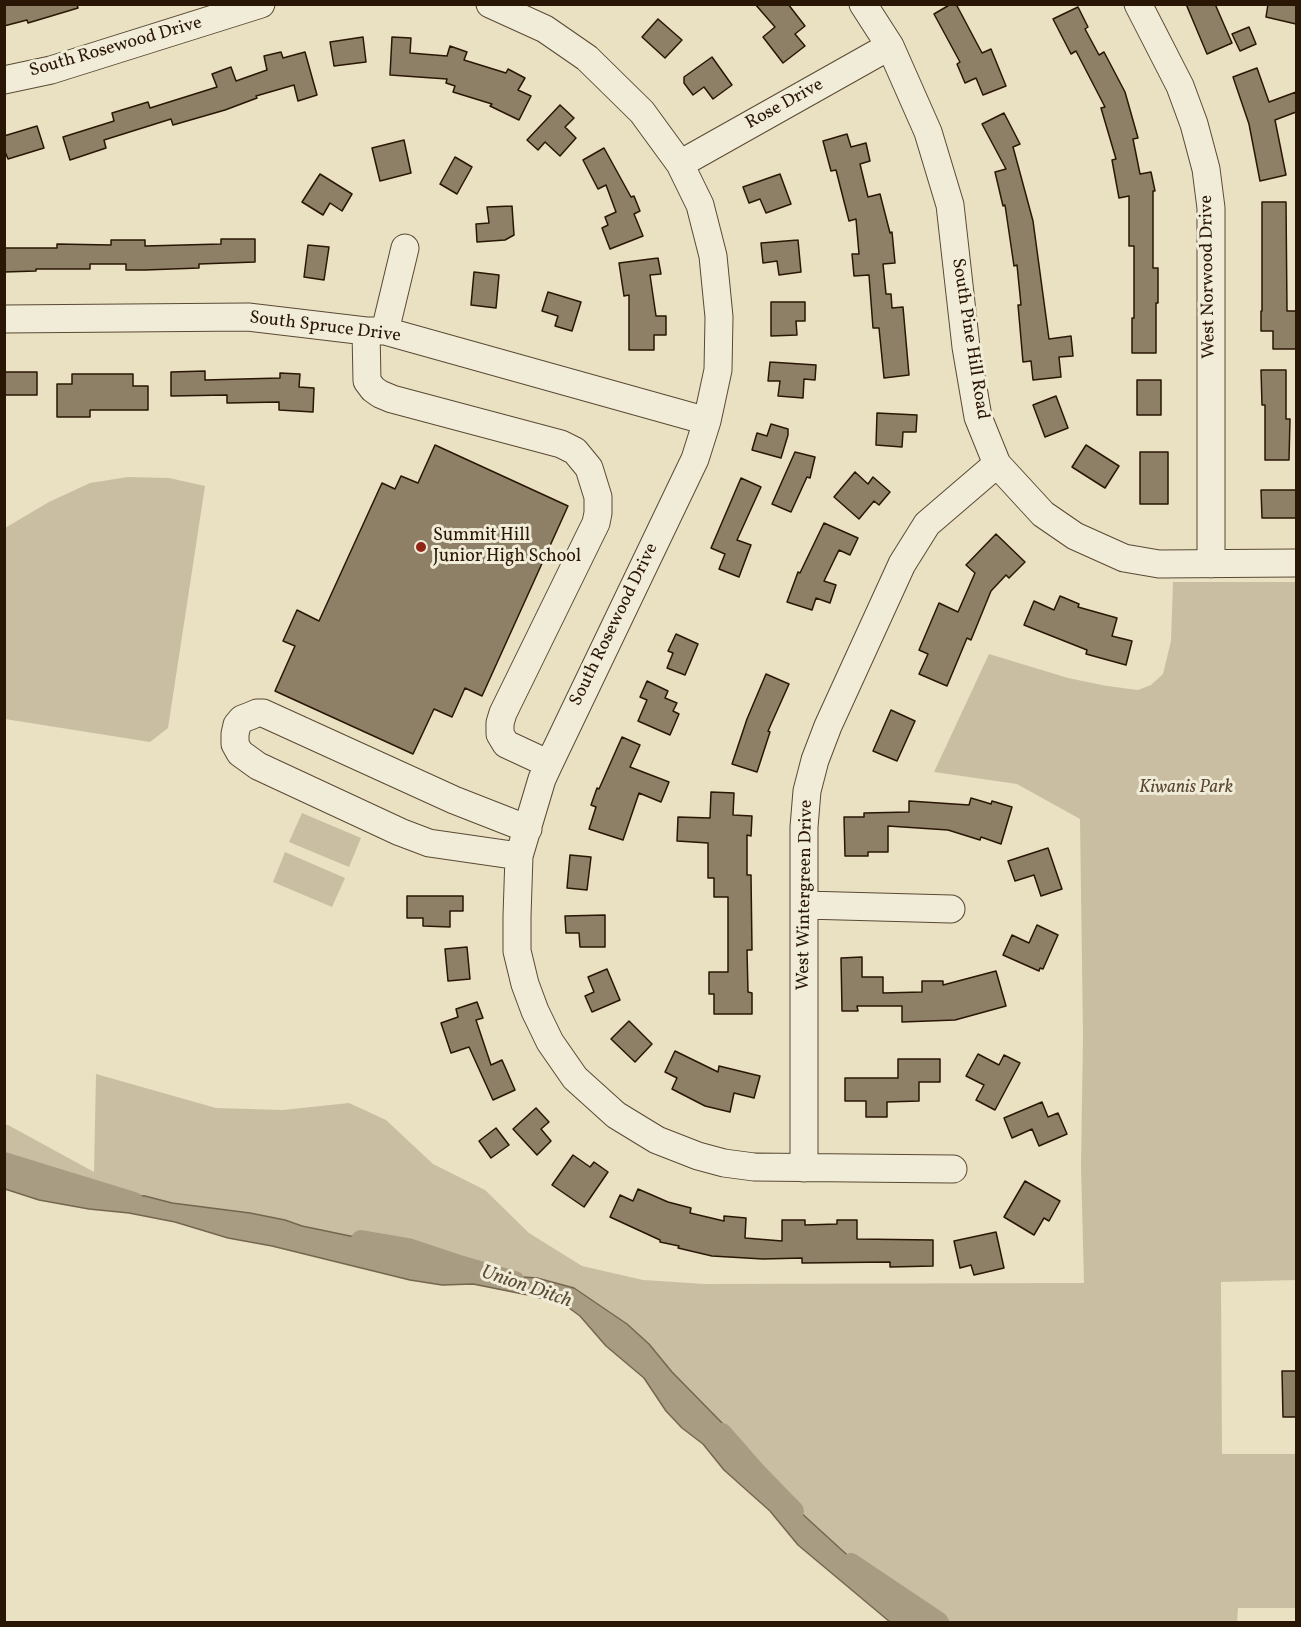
<!DOCTYPE html>
<style>
body{margin:0}
#map{position:relative;width:1301px;height:1627px;overflow:hidden;background:#e9e1c2;font-family:Vollkorn,serif}
canvas{display:block}
.frame{position:absolute;inset:0;border:6px solid #2a1605;pointer-events:none}
</style>
<div id="map">
<canvas width="1301" height="1627"></canvas>
<div class="frame"></div>
</div>
<script>
const context = document.querySelector('canvas').getContext('2d');
context.lineJoin = 'round';
function fillPath(path, color) { context.fillStyle = color; context.fill(path, 'evenodd'); }
const shape = rows => new Path2D(rows.map(r => 'M' + r).join(''));
function strokePath(path, color, width, dash) { context.strokeStyle = color; context.lineWidth = width; context.lineCap = dash ? 'butt' : 'round'; context.setLineDash(dash || []); context.stroke(path); }
function drawText(font, color, halo, rows, align = 'center') {
  context.font = font + ' Vollkorn,serif'; context.lineWidth = 6; context.setLineDash([]); context.textBaseline = 'middle'; context.strokeStyle = halo; context.fillStyle = color; for (const [text, x, y, turn = 0] of rows) {
    context.save(); context.translate(x, y); context.rotate((+turn || 0) * Math.PI / 180); context.textAlign = isNaN(turn) ? turn : align; if (halo) context.strokeText(text, 0, 0); context.fillText(text, 0, 0); context.restore();
  }
}
fillPath(shape([
 [128,477,169,478,205,486,168,728,150,742,5,719,5,528,49,502,90,483],
 [1173,582,1296,582,1296,1280,1221,1282,1222,1454,1296,1454,1296,1608,1238,1608,1237,1622,926,1622,911,1611,856,1563,787,1500,753,1476,742,1459,688,1390,672,1372,649,1344,627,1324,600,1305,537,1278,480,1274,465,1270,374,1241,302,1226,285,1220,172,1203,145,1196,87,1193,61,1187,5,1170,4,1125,8,1125,94,1172,96,1074,216,1108,283,1110,349,1103,386,1120,433,1164,485,1190,529,1233,582,1266,643,1280,705,1284,1084,1283,1081,1166,1083,1035,1080,819,1017,784,934,772,989,654,1068,678,1107,686,1138,690,1151,685,1163,674,1171,641],
 [302,813,361,838,349,867,289,842],
 [285,852,345,878,332,907,273,882]
]), '#c9bea2');
const water = shape([
 [4,1170,61,1187,87,1193,145,1196,172,1203,250,1213,285,1220,302,1226,374,1241,465,1270,480,1274,537,1278,574,1288,627,1324,649,1344,672,1372,725,1426,742,1459,753,1476,787,1500,856,1563,911,1611,926,1622,890,1622,798,1545,770,1511,724,1470,703,1444,682,1428,666,1411,644,1378,606,1346,580,1316,565,1305,533,1296,473,1284,442,1285,410,1280,272,1246,228,1238,175,1222,129,1213,89,1209,39,1200,5,1189,4,1170]
]);
fillPath(water, '#a89c82');
strokePath(water, '#766650', 1.5);
strokePath(shape([
 [4,1162,134,1202],
 [361,1240,408,1248,456,1264,515,1281],
 [722,1433,757,1473,794,1511],
 [851,1563,939,1622]
]), '#a89c82', 20);
const building = shape([
 [4,4,77,4,78,8,28,23,27,20,4,26,4,4],
 [755,4,788,4,805,26,795,34,805,46,783,63,763,37,775,27,755,4],
 [951,4,956,4,982,53,991,49,1006,86,983,95,976,78,965,83,957,64,960,62,934,14,951,4],
 [1186,4,1215,4,1232,43,1207,54,1186,4],
 [1268,4,1296,4,1296,24,1266,17,1268,4],
 [1078,7,1088,27,1085,29,1099,55,1104,52,1125,92,1138,138,1133,139,1140,174,1151,172,1155,191,1153,191,1153,268,1158,268,1158,303,1156,303,1156,353,1132,353,1132,318,1134,318,1134,246,1129,246,1129,196,1119,198,1112,160,1116,159,1101,108,1105,107,1076,51,1071,54,1053,19,1078,7],
 [658,19,682,40,665,58,642,37,658,19],
 [1249,27,1256,44,1240,51,1232,34,1249,27],
 [363,37,366,62,334,66,330,42,363,37],
 [392,37,411,38,410,53,447,56,450,46,467,52,464,60,506,73,508,69,525,78,518,90,531,96,519,120,490,106,492,104,453,92,455,86,446,83,447,79,390,75,392,37],
 [281,52,283,58,305,52,317,95,298,101,294,85,256,96,257,98,225,110,173,125,171,119,104,140,106,148,70,160,63,137,114,121,112,113,148,102,150,108,217,87,212,74,231,67,236,81,267,70,264,56,281,52],
 [712,57,732,85,713,99,704,87,693,95,684,83,684,77,712,57],
 [1257,68,1269,102,1296,92,1296,112,1275,120,1286,175,1260,181,1249,124,1233,77,1257,68],
 [560,105,574,118,565,127,576,138,560,156,545,142,538,150,527,140,560,105],
 [1004,113,1020,144,1013,147,1033,221,1049,339,1071,336,1073,356,1059,357,1061,377,1033,380,1031,361,1023,362,1018,305,1021,305,1017,265,1014,266,1005,205,1003,206,995,172,1006,169,982,124,1004,113],
 [37,126,44,148,8,159,4,149,4,136,37,126],
 [847,134,851,147,866,143,870,161,860,164,868,197,880,194,890,233,892,232,895,263,883,264,886,294,891,294,892,308,903,307,909,375,884,378,879,328,873,328,869,275,854,276,852,254,859,254,856,219,849,221,836,170,831,171,823,141,847,134],
 [404,140,411,173,380,181,372,148,404,140],
 [604,148,631,197,634,196,640,211,634,214,643,236,610,249,602,228,608,225,605,217,616,212,606,185,598,189,583,160,604,148],
 [455,157,472,167,457,194,440,184,455,157],
 [320,174,352,194,342,211,330,203,323,215,302,202,320,174],
 [780,174,791,204,766,213,760,199,749,203,743,187,780,174],
 [1262,202,1286,202,1287,311,1296,311,1296,349,1273,349,1273,331,1261,331,1261,311,1262,311,1262,202],
 [512,206,514,235,505,240,477,242,476,224,489,223,487,207,512,206],
 [221,239,255,239,255,262,199,264,199,268,145,270,126,270,126,264,90,264,90,269,36,269,36,271,4,272,4,248,57,248,57,244,111,245,111,240,145,240,145,246,221,244,221,239],
 [798,240,801,272,779,275,777,261,763,263,761,243,798,240],
 [308,245,329,247,324,280,304,277,308,245],
 [658,258,661,274,650,275,656,316,666,316,666,335,654,335,654,350,629,350,629,295,624,296,619,263,658,258],
 [474,272,499,275,496,308,471,305,474,272],
 [548,292,581,302,572,331,555,326,558,316,542,311,548,292],
 [771,302,805,302,805,321,796,321,797,335,771,336,771,302],
 [770,362,816,365,815,380,804,379,803,398,778,396,780,381,768,381,770,362],
 [1261,370,1286,370,1286,419,1290,419,1289,460,1265,460,1265,405,1262,405,1261,370],
 [205,371,205,380,280,378,280,373,300,374,299,387,314,388,313,412,279,410,279,402,227,403,227,395,171,396,171,372,205,371],
 [4,372,37,372,37,395,4,395,4,372],
 [72,374,133,374,133,386,148,386,148,410,90,410,90,417,57,417,57,384,72,384,72,374],
 [1137,380,1161,380,1161,415,1137,415,1137,380],
 [1056,396,1068,428,1045,437,1033,405,1056,396],
 [877,413,917,415,916,432,903,432,902,447,876,445,877,413],
 [771,424,788,429,788,435,781,458,752,450,757,433,767,436,771,424],
 [435,445,568,506,482,696,465,688,452,717,434,709,413,754,275,691,295,646,283,641,297,610,319,621,382,483,395,489,401,476,418,483,435,445],
 [1086,445,1119,466,1105,488,1072,467,1086,445],
 [795,452,815,457,810,478,807,477,791,512,772,504,795,452],
 [1140,452,1168,452,1168,504,1140,504,1140,452],
 [855,472,868,484,873,477,890,492,879,505,874,501,859,519,834,497,855,472],
 [741,478,761,487,737,540,751,545,739,577,719,569,725,554,711,548,741,478],
 [1261,490,1296,490,1296,518,1262,518,1261,490],
 [824,523,858,538,850,555,839,550,824,581,836,585,830,603,816,598,812,610,787,602,798,572,800,573,824,523],
 [996,534,1025,562,1009,578,1006,575,991,591,971,640,967,638,947,686,919,674,928,654,919,650,939,603,958,612,975,573,966,565,996,534],
 [1060,596,1079,604,1078,607,1117,618,1112,636,1132,641,1126,665,1086,654,1087,650,1024,625,1034,601,1054,610,1060,596],
 [676,634,698,644,685,675,667,668,673,653,668,651,676,634],
 [766,674,789,684,768,731,770,732,757,772,732,764,747,719,766,674],
 [647,681,668,691,665,698,677,703,673,711,679,714,670,735,638,721,647,700,640,697,647,681],
 [891,710,915,721,897,761,873,751,891,710],
 [622,737,640,745,630,767,669,782,661,802,639,793,623,840,589,829,596,807,591,805,597,788,599,789,622,737],
 [711,792,734,793,733,815,752,816,751,836,747,835,747,875,751,875,752,950,747,950,748,992,752,993,752,1014,714,1014,714,994,709,994,709,972,728,972,728,897,714,897,714,878,708,878,708,843,677,841,678,817,710,818,711,792],
 [971,798,991,804,992,801,1012,807,1001,844,981,837,980,840,948,830,888,826,888,852,868,852,868,856,845,856,844,817,864,817,864,813,909,812,909,801,969,805,971,798],
 [1048,848,1062,889,1041,896,1034,875,1015,881,1008,861,1048,848],
 [570,855,591,857,587,890,567,888,570,855],
 [407,896,463,896,463,911,450,911,450,927,423,926,423,918,407,918,407,896],
 [605,915,605,947,580,947,579,933,566,933,565,916,605,915],
 [1037,925,1058,935,1043,969,1040,968,1039,971,1003,955,1012,935,1029,943,1037,925],
 [467,947,470,979,448,981,445,949,467,947],
 [862,957,862,977,883,977,883,993,922,992,922,981,943,981,943,985,996,971,1006,1006,955,1020,902,1022,902,1006,857,1006,858,1011,842,1011,841,958,862,957],
 [607,969,620,1000,592,1012,585,996,594,992,588,977,607,969],
 [477,1002,483,1018,476,1020,491,1065,502,1060,515,1090,493,1100,469,1047,451,1053,441,1023,458,1017,456,1009,477,1002],
 [629,1021,652,1044,635,1062,611,1039,629,1021],
 [675,1051,718,1072,719,1066,760,1076,754,1098,734,1093,730,1112,705,1106,672,1089,677,1078,665,1072,675,1051],
 [978,1054,999,1065,1004,1055,1020,1063,995,1110,976,1100,984,1085,966,1076,978,1054],
 [898,1059,940,1059,940,1082,919,1082,919,1101,887,1102,887,1117,866,1117,866,1101,845,1101,845,1078,898,1078,898,1059],
 [1042,1102,1048,1117,1058,1113,1067,1134,1039,1146,1032,1129,1012,1138,1004,1118,1042,1102],
 [536,1108,549,1122,541,1129,551,1141,537,1155,513,1129,536,1108],
 [496,1128,509,1145,491,1158,479,1141,496,1128],
 [573,1155,590,1167,594,1162,608,1172,584,1207,552,1185,573,1155],
 [1025,1181,1060,1201,1049,1221,1044,1218,1034,1235,1004,1217,1025,1181],
 [638,1189,668,1202,691,1208,690,1213,724,1221,724,1216,746,1218,745,1238,782,1241,782,1220,805,1220,805,1225,837,1224,837,1220,857,1220,857,1239,933,1240,933,1266,890,1267,890,1262,802,1263,802,1258,763,1259,712,1256,678,1248,679,1246,660,1242,660,1240,610,1217,620,1195,633,1201,638,1189],
 [996,1232,1004,1268,974,1275,971,1265,960,1268,954,1241,996,1232],
 [1282,1371,1296,1371,1296,1417,1283,1417,1282,1371]
]);
fillPath(building, '#8d8067');
strokePath(building, '#2a1605', 1.5);
const minor = shape([
 [490,4,545,29,587,58,642,112,680,164,700,205,713,256,719,317,718,370,707,421,695,459,549,764,542,779,519,856,517,916,517,951,525,984,535,1011,550,1042,575,1078,616,1115,657,1140,698,1156,724,1163,754,1167,953,1169],
 [863,4,890,46,928,132,950,205,966,347,978,417,997,464,1043,514,1075,536,1124,558,1159,564,1296,563],
 [1138,4,1180,86,1194,124,1206,169,1211,208,1211,564],
 [4,80,51,70,261,4],
 [680,164,890,46],
 [4,319,248,317,366,331,385,331,707,421],
 [366,331,367,381,373,389,380,394,392,399,561,444,575,451,589,468,598,497,598,513,596,523,503,713,500,723,500,734,506,744,549,764],
 [385,331,405,248],
 [519,856,429,843,400,832,258,766,240,753,235,744,235,734,237,725,242,719,250,716,257,713,263,713,454,800,528,829],
 [805,905,951,909],
 [804,1168,804,827,807,791,815,760,828,726,902,564,927,524,997,464]
]);
strokePath(minor, '#5a4934', 29);
strokePath(minor, '#f1ecd7', 27);
for (const [x, y, r, color] of [
 [421,547,6,"#8f2418"]
]) { const dot = new Path2D(); dot.arc(x, y, r, 0, 2 * Math.PI); context.fillStyle = color; context.fill(dot); strokePath(dot, '#f1ecd7', 2); }
drawText('18px', '#2a1605', '#f1ecd7', [
 ["South Rosewood Drive",116,48,-16],
 ["Rose Drive",785,105,-29],
 ["West Norwood Drive",1209,277,-91],
 ["South Spruce Drive",325,328,7],
 ["South Pine Hill Road",969,339,81],
 ["South Rosewood Drive",615,625,-64],
 ["West Wintergreen Drive",806,895,-89]
]);
drawText('18px', '#2a1605', '#f1ecd7', [
 ["Summit Hill",433,537],
 ["Junior High School",433,558]
], 'left');
drawText('italic 18px', '#5a4834', '#f1ecd7', [
 ["Kiwanis Park",1186,789]
]);
drawText('italic 20px', '#5c4c37', '#f1ecd7', [
 ["Union Ditch",526,1288,19]
]);
</script>
